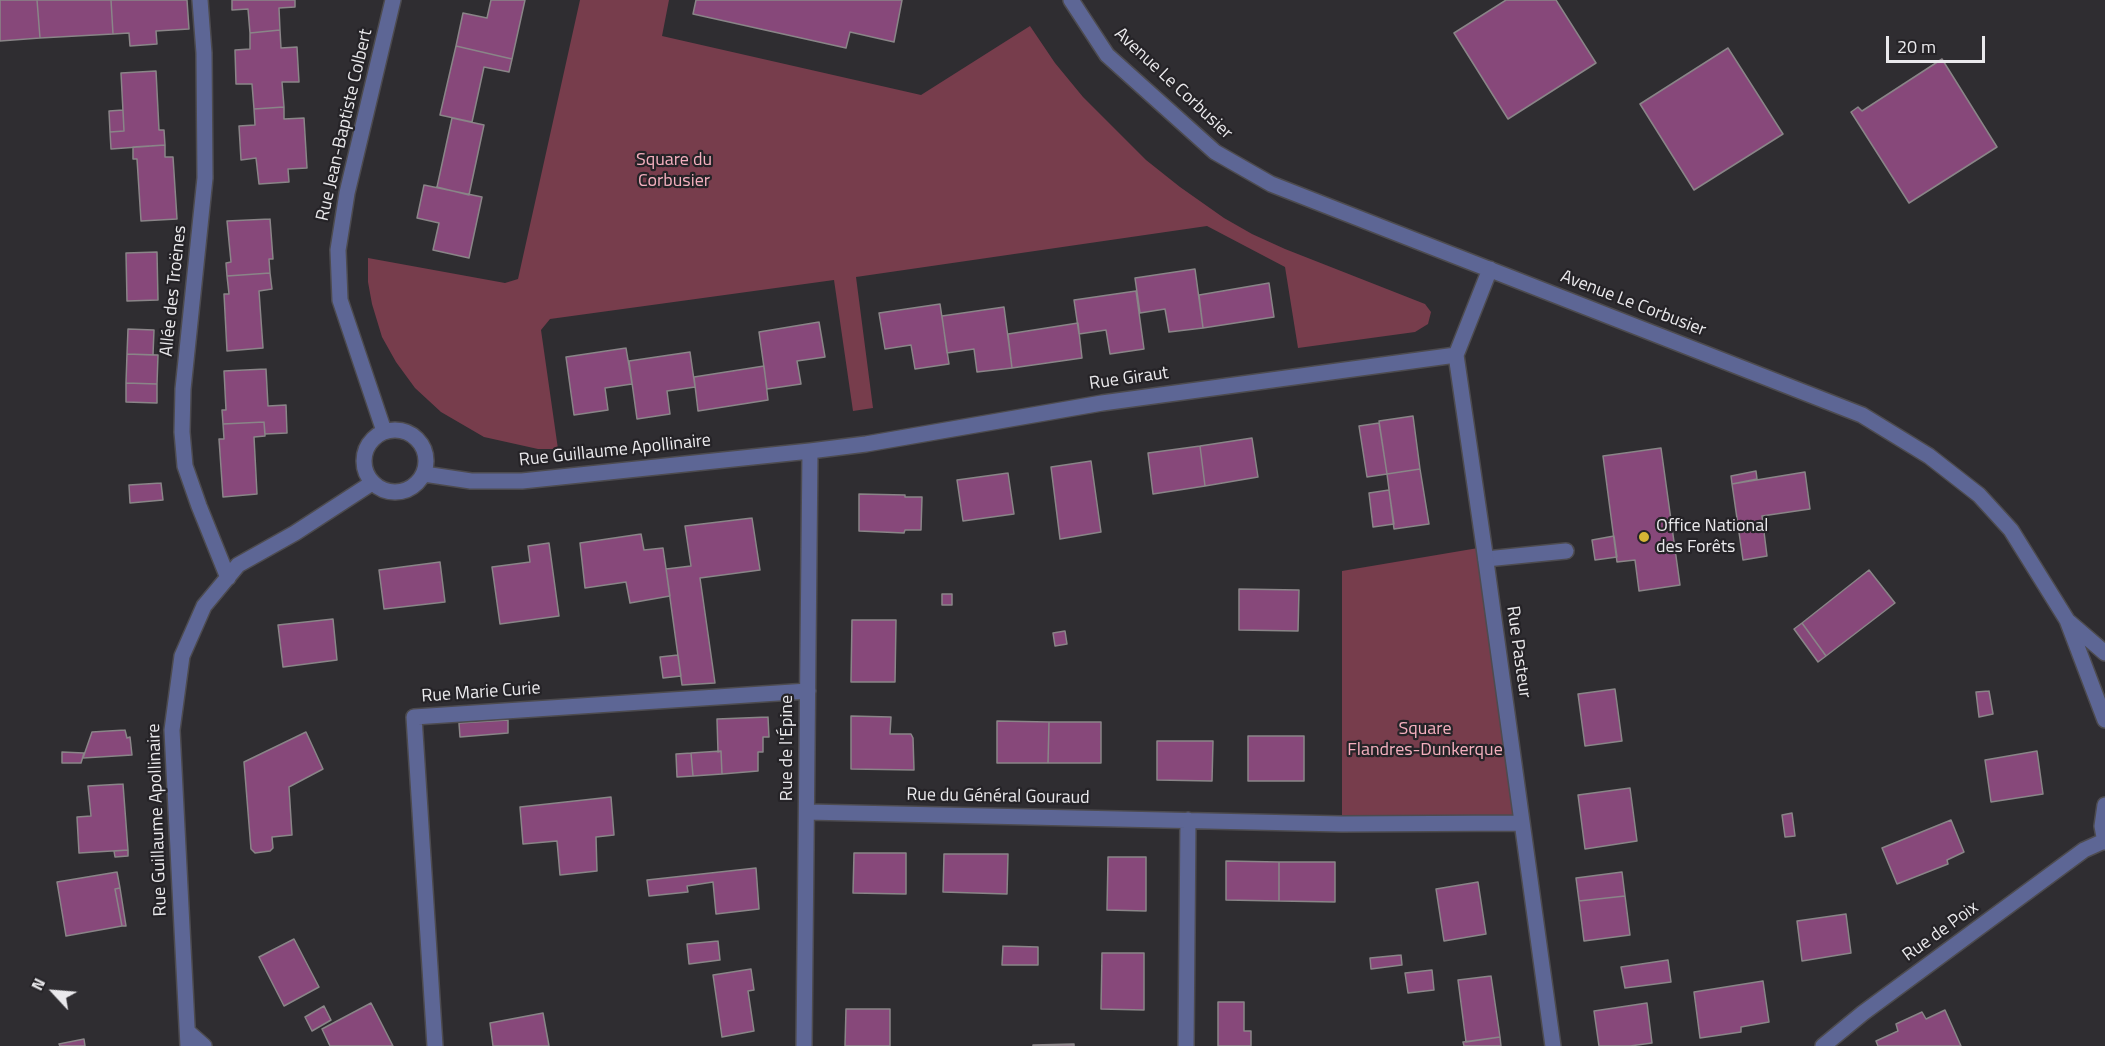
<!DOCTYPE html>
<meta charset="utf-8">
<style>
body{margin:0}
#map{position:relative;width:2105px;height:1046px;overflow:hidden;background:#2f2d31;font-family:"Titillium Web",sans-serif}
canvas{display:block}
.north{position:absolute;left:24px;top:962px;width:60px;height:60px;-webkit-text-stroke:4px #252327;paint-order:stroke;rotate:296deg;font-size:16px;font-weight:700;line-height:24px;text-align:center;color:#eae9ec}
.north::after{content:'';display:block;margin:auto;width:21px;height:27px;background:#eae9ec;clip-path:polygon(50% 0,100% 100%,50% 72%,0 100%)}
.scale{position:absolute;left:1886px;top:36px;width:99px;height:27px;box-sizing:border-box;border:3px solid #eae9ec;border-top:0;padding-left:8px;font-size:18px;line-height:21px;white-space:nowrap;color:#eae9ec;-webkit-text-stroke:4px #252327;paint-order:stroke}
</style>
<div id="map">
<canvas width="2105" height="1046"></canvas>
<div class="north">N</div>
<div class="scale">20 m</div>
</div>
<script>
const context = document.querySelector('canvas').getContext('2d');
context.lineJoin = 'round';
function fillPath(path, color) { context.fillStyle = color; context.fill(path, 'evenodd'); }
const shape = rows => new Path2D(rows.map(r => 'M' + r).join(''));
function strokePath(path, color, width, dash) { context.strokeStyle = color; context.lineWidth = width; context.lineCap = dash ? 'butt' : 'round'; context.setLineDash(dash || []); context.stroke(path); }
function drawText(font, color, halo, rows, align = 'center') {
  context.font = font + ' "Titillium Web",sans-serif'; context.lineWidth = 4.5; context.setLineDash([]); context.textBaseline = 'middle'; context.strokeStyle = halo; context.fillStyle = color; for (const [text, x, y, turn = 0] of rows) {
    context.save(); context.translate(x, y); context.rotate((+turn || 0) * Math.PI / 180); context.textAlign = isNaN(turn) ? turn : align; if (halo) context.strokeText(text, 0, 0); context.fillText(text, 0, 0); context.restore();
  }
}
fillPath(shape([
 [580,0,669,0,662,36,921,95,1030,26,1055,63,1083,97,1146,160,1180,187,1224,218,1252,234,1285,249,1425,304,1431,312,1428,324,1415,332,1298,348,1285,267,1207,226,856,277,873,408,853,411,834,280,550,319,541,330,558,449,538,449,484,437,441,412,415,388,396,362,382,337,372,304,368,282,368,258,505,283,518,279],
 [1484,547,1522,823,1342,824,1342,571]
]), '#773d4c');
const building = shape([
 [0,0,37,0,40,38,0,41,0,0],
 [37,0,111,0,113,34,40,38,37,0],
 [111,0,187,0,189,29,156,31,157,44,130,46,129,33,113,34,111,0],
 [232,0,295,0,295,7,279,8,280,30,250,33,248,9,232,10,232,0],
 [491,0,525,0,512,59,456,46,463,13,487,18,491,0],
 [696,0,902,0,894,42,850,32,846,48,693,14,696,0],
 [1506,0,1556,0,1596,63,1508,119,1454,33,1506,0],
 [280,30,281,48,297,47,299,82,282,82,284,107,254,109,252,84,236,84,235,50,250,49,250,33,280,30],
 [456,46,512,59,509,72,484,67,472,122,440,115,456,46],
 [1728,48,1783,134,1694,190,1640,104,1728,48],
 [1942,59,1997,147,1909,203,1851,112,1858,107,1862,111,1942,59],
 [156,71,159,130,164,130,165,145,111,149,110,132,124,131,121,73,156,71],
 [284,107,284,119,304,118,307,168,288,169,289,182,259,184,256,158,241,160,239,126,255,125,254,109,284,107],
 [123,110,124,131,110,132,109,111,123,110],
 [452,118,484,125,469,195,437,187,452,118],
 [165,145,165,157,173,157,177,219,141,221,137,159,133,159,133,147,165,145],
 [424,185,482,197,469,258,433,250,439,223,417,218,424,185],
 [270,219,273,259,269,259,270,273,227,276,226,263,231,262,227,221,270,219],
 [157,252,158,300,127,301,126,253,157,252],
 [1195,269,1203,328,1169,332,1165,309,1140,313,1135,278,1195,269],
 [270,273,272,289,259,291,263,348,227,351,224,294,229,294,227,276,270,273],
 [1269,283,1274,317,1203,328,1199,295,1269,283],
 [1136,291,1144,349,1110,354,1106,330,1079,334,1074,300,1136,291],
 [940,304,949,364,915,369,911,345,885,349,879,313,940,304],
 [1004,307,1012,368,977,372,974,349,947,353,942,316,1004,307],
 [819,322,825,357,797,361,801,384,767,389,759,332,819,322],
 [1078,323,1082,358,1012,368,1008,334,1078,323],
 [128,329,154,330,153,355,127,354,128,329],
 [626,348,632,384,605,388,608,410,574,415,566,357,626,348],
 [690,352,695,387,667,391,670,414,637,419,629,361,690,352],
 [127,354,158,355,157,384,126,383,127,354],
 [764,366,768,400,698,411,694,377,764,366],
 [266,369,268,406,286,405,287,433,265,434,264,422,223,424,222,410,226,410,224,371,266,369],
 [126,383,157,384,157,403,126,402,126,383],
 [1413,416,1420,469,1387,474,1379,421,1413,416],
 [264,422,265,436,254,437,257,494,223,497,219,439,224,439,223,424,264,422],
 [1379,423,1387,474,1367,477,1359,426,1379,423],
 [1252,438,1258,477,1205,486,1200,446,1252,438],
 [1200,446,1205,486,1153,494,1148,453,1200,446],
 [1661,448,1680,585,1639,591,1635,560,1617,562,1603,456,1661,448],
 [1091,461,1101,532,1060,539,1051,467,1091,461],
 [1420,469,1429,524,1394,529,1387,474,1420,469],
 [1756,471,1757,479,1732,484,1731,476,1756,471],
 [1805,472,1810,509,1762,516,1767,556,1743,560,1732,484,1805,472],
 [1008,473,1014,514,963,521,957,480,1008,473],
 [161,483,163,500,130,503,129,485,161,483],
 [1389,490,1394,524,1373,527,1369,493,1389,490],
 [859,494,905,495,905,497,922,497,921,530,905,530,904,533,859,531,859,494],
 [752,518,760,570,700,578,715,683,682,685,666,569,691,566,685,526,752,518],
 [641,534,644,550,663,548,670,596,630,603,626,582,585,588,580,543,641,534],
 [1614,536,1617,557,1595,560,1592,540,1614,536],
 [549,543,559,616,500,624,492,567,530,562,528,546,549,543],
 [440,562,445,602,384,609,379,570,440,562],
 [1869,570,1895,603,1826,656,1802,623,1869,570],
 [1239,589,1299,590,1298,631,1239,630,1239,589],
 [942,594,952,594,952,605,942,605,942,594],
 [333,619,337,660,283,667,278,625,333,619],
 [852,620,896,620,895,682,851,682,852,620],
 [1802,623,1826,656,1818,662,1794,629,1802,623],
 [1065,631,1067,644,1055,646,1053,633,1065,631],
 [678,655,681,676,663,678,660,657,678,655],
 [1615,689,1622,741,1585,746,1578,694,1615,689],
 [1989,691,1993,714,1979,717,1976,692,1989,691],
 [851,716,891,717,890,734,911,734,913,738,914,770,851,769,851,716],
 [768,717,769,737,763,737,763,752,758,752,758,771,722,774,721,751,718,752,717,719,768,717],
 [508,720,508,733,460,737,459,723,508,720],
 [997,721,1049,722,1048,763,997,763,997,721],
 [1049,722,1101,722,1101,763,1048,763,1049,722],
 [125,730,127,738,130,737,132,755,83,758,92,732,125,730],
 [306,732,323,769,289,787,292,835,272,837,273,848,270,851,255,853,251,849,244,762,306,732],
 [1248,736,1304,736,1304,781,1248,781,1248,736],
 [1157,741,1213,741,1212,781,1157,780,1157,741],
 [721,751,722,774,693,776,691,753,721,751],
 [2037,751,2043,794,1991,802,1985,760,2037,751],
 [62,752,84,753,81,763,62,763,62,752],
 [691,753,693,776,677,777,676,754,691,753],
 [123,784,128,850,79,853,77,817,91,816,88,786,123,784],
 [1630,788,1637,841,1585,849,1578,795,1630,788],
 [611,797,614,835,596,837,597,871,560,875,557,841,523,844,520,807,611,797],
 [1792,813,1795,836,1785,837,1782,815,1792,813],
 [1951,820,1964,852,1947,860,1948,864,1897,884,1882,848,1951,820],
 [128,850,128,856,115,857,114,851,128,850],
 [854,853,906,853,906,894,853,893,854,853],
 [944,854,1008,854,1007,894,943,892,944,854],
 [1108,857,1146,857,1146,911,1107,910,1108,857],
 [1226,861,1279,862,1279,901,1226,900,1226,861],
 [1279,862,1335,862,1335,902,1279,901,1279,862],
 [756,868,759,909,716,914,713,882,687,886,688,892,649,896,647,880,756,868],
 [117,872,120,888,115,889,122,926,66,936,57,882,117,872],
 [1622,872,1625,896,1579,901,1576,878,1622,872],
 [1478,882,1486,934,1444,941,1436,889,1478,882],
 [120,888,126,926,122,926,115,889,120,888],
 [1625,896,1630,935,1584,941,1579,901,1625,896],
 [1846,914,1851,953,1802,961,1797,921,1846,914],
 [294,939,319,987,284,1006,259,957,294,939],
 [718,941,720,960,689,964,687,944,718,941],
 [1003,946,1038,947,1038,965,1002,965,1003,946],
 [1102,953,1144,953,1144,1010,1101,1009,1102,953],
 [1401,955,1402,965,1371,969,1370,958,1401,955],
 [1668,960,1671,982,1625,988,1621,967,1668,960],
 [751,969,754,990,748,991,754,1031,722,1037,713,975,751,969],
 [1432,970,1434,990,1408,993,1405,973,1432,970],
 [1491,976,1500,1037,1466,1042,1458,980,1491,976],
 [1763,981,1769,1022,1741,1027,1741,1032,1700,1038,1694,992,1763,981],
 [1218,1002,1244,1002,1244,1031,1251,1031,1251,1046,1218,1046,1218,1002],
 [371,1003,393,1046,330,1046,322,1029,371,1003],
 [1647,1003,1652,1043,1630,1046,1599,1046,1594,1011,1647,1003],
 [324,1006,331,1020,312,1031,305,1017,324,1006],
 [846,1009,890,1009,890,1046,845,1046,846,1009],
 [1945,1010,1961,1046,1878,1046,1876,1041,1898,1031,1896,1024,1922,1012,1926,1019,1945,1010],
 [543,1013,549,1046,493,1046,490,1023,543,1013],
 [1500,1037,1501,1046,1464,1046,1463,1042,1500,1037],
 [84,1039,85,1046,60,1046,59,1044,84,1039],
 [1074,1044,1074,1046,1033,1046,1033,1045,1074,1044]
]);
fillPath(building, '#87487a');
strokePath(building, '#8a8588', 1.5);
const lane = shape([
 [1486,559,1566,551]
]);
const street = shape([
 [200,0,204,53,205,178,183,389,182,432,185,466,199,506,228,578],
 [1071,0,1107,55,1215,152,1271,184,1862,415,1929,456,1979,495,2011,530,2067,620,2105,720],
 [1490,269,1456,355,1484,547,1553,1046],
 '364 461a31 31 0 1 1 62 0a31 31 0 1 1-62 0Z',
 [384,431,340,300,338,250,347,193,393,0],
 [424,474,471,481,522,481,810,451,866,444,1102,403,1456,355],
 [2069,622,2105,653],
 [2105,805,2102,826,2105,842],
 [807,812,1342,824,1522,823],
 [188,1032,204,1046],
 [188,1046,172,730,182,656,204,606,238,565,295,533,372,483],
 [435,1046,414,717,808,691],
 [804,1046,810,451],
 [1186,1046,1188,820],
 [1823,1046,1863,1013,2084,850,2104,841]
]);
strokePath(lane, '#4d4b4f', 18);
strokePath(street, '#4d4b4f', 18);
strokePath(lane, '#5d6695', 15);
strokePath(street, '#5d6695', 15);
for (const [x, y, r, color] of [
 [1644,537,6,"#d5b535"]
]) { const dot = new Path2D(); dot.arc(x, y, r, 0, 2 * Math.PI); context.fillStyle = color; context.fill(dot); strokePath(dot, '#252327', 2); }
drawText('18px', '#eae9ec', '#252327', [
 ["Avenue Le Corbusier",1173,84,43],
 ["Rue Jean-Baptiste Colbert",345,125,-77],
 ["Allée des Troënes",174,291,-84],
 ["Avenue Le Corbusier",1633,304,21],
 ["Rue Giraut",1129,379,-8],
 ["Rue Guillaume Apollinaire",615,451,-6],
 ["Rue Pasteur",1518,652,82],
 ["Rue Marie Curie",481,693,-4],
 ["Rue de l'Épine",788,748,-90],
 ["Rue du Général Gouraud",998,797,1],
 ["Rue Guillaume Apollinaire",158,820,-92],
 ["Rue de Poix",1941,932,-36]
]);
drawText('18px', '#f5b0bf', '#252327', [
 ["Square du",674,161],
 ["Corbusier",674,182],
 ["Square",1425,730],
 ["Flandres-Dunkerque",1425,751]
]);
drawText('18px', '#eae9ec', '#252327', [
 ["Office National",1656,527],
 ["des Forêts",1656,548]
], 'left');
</script>
